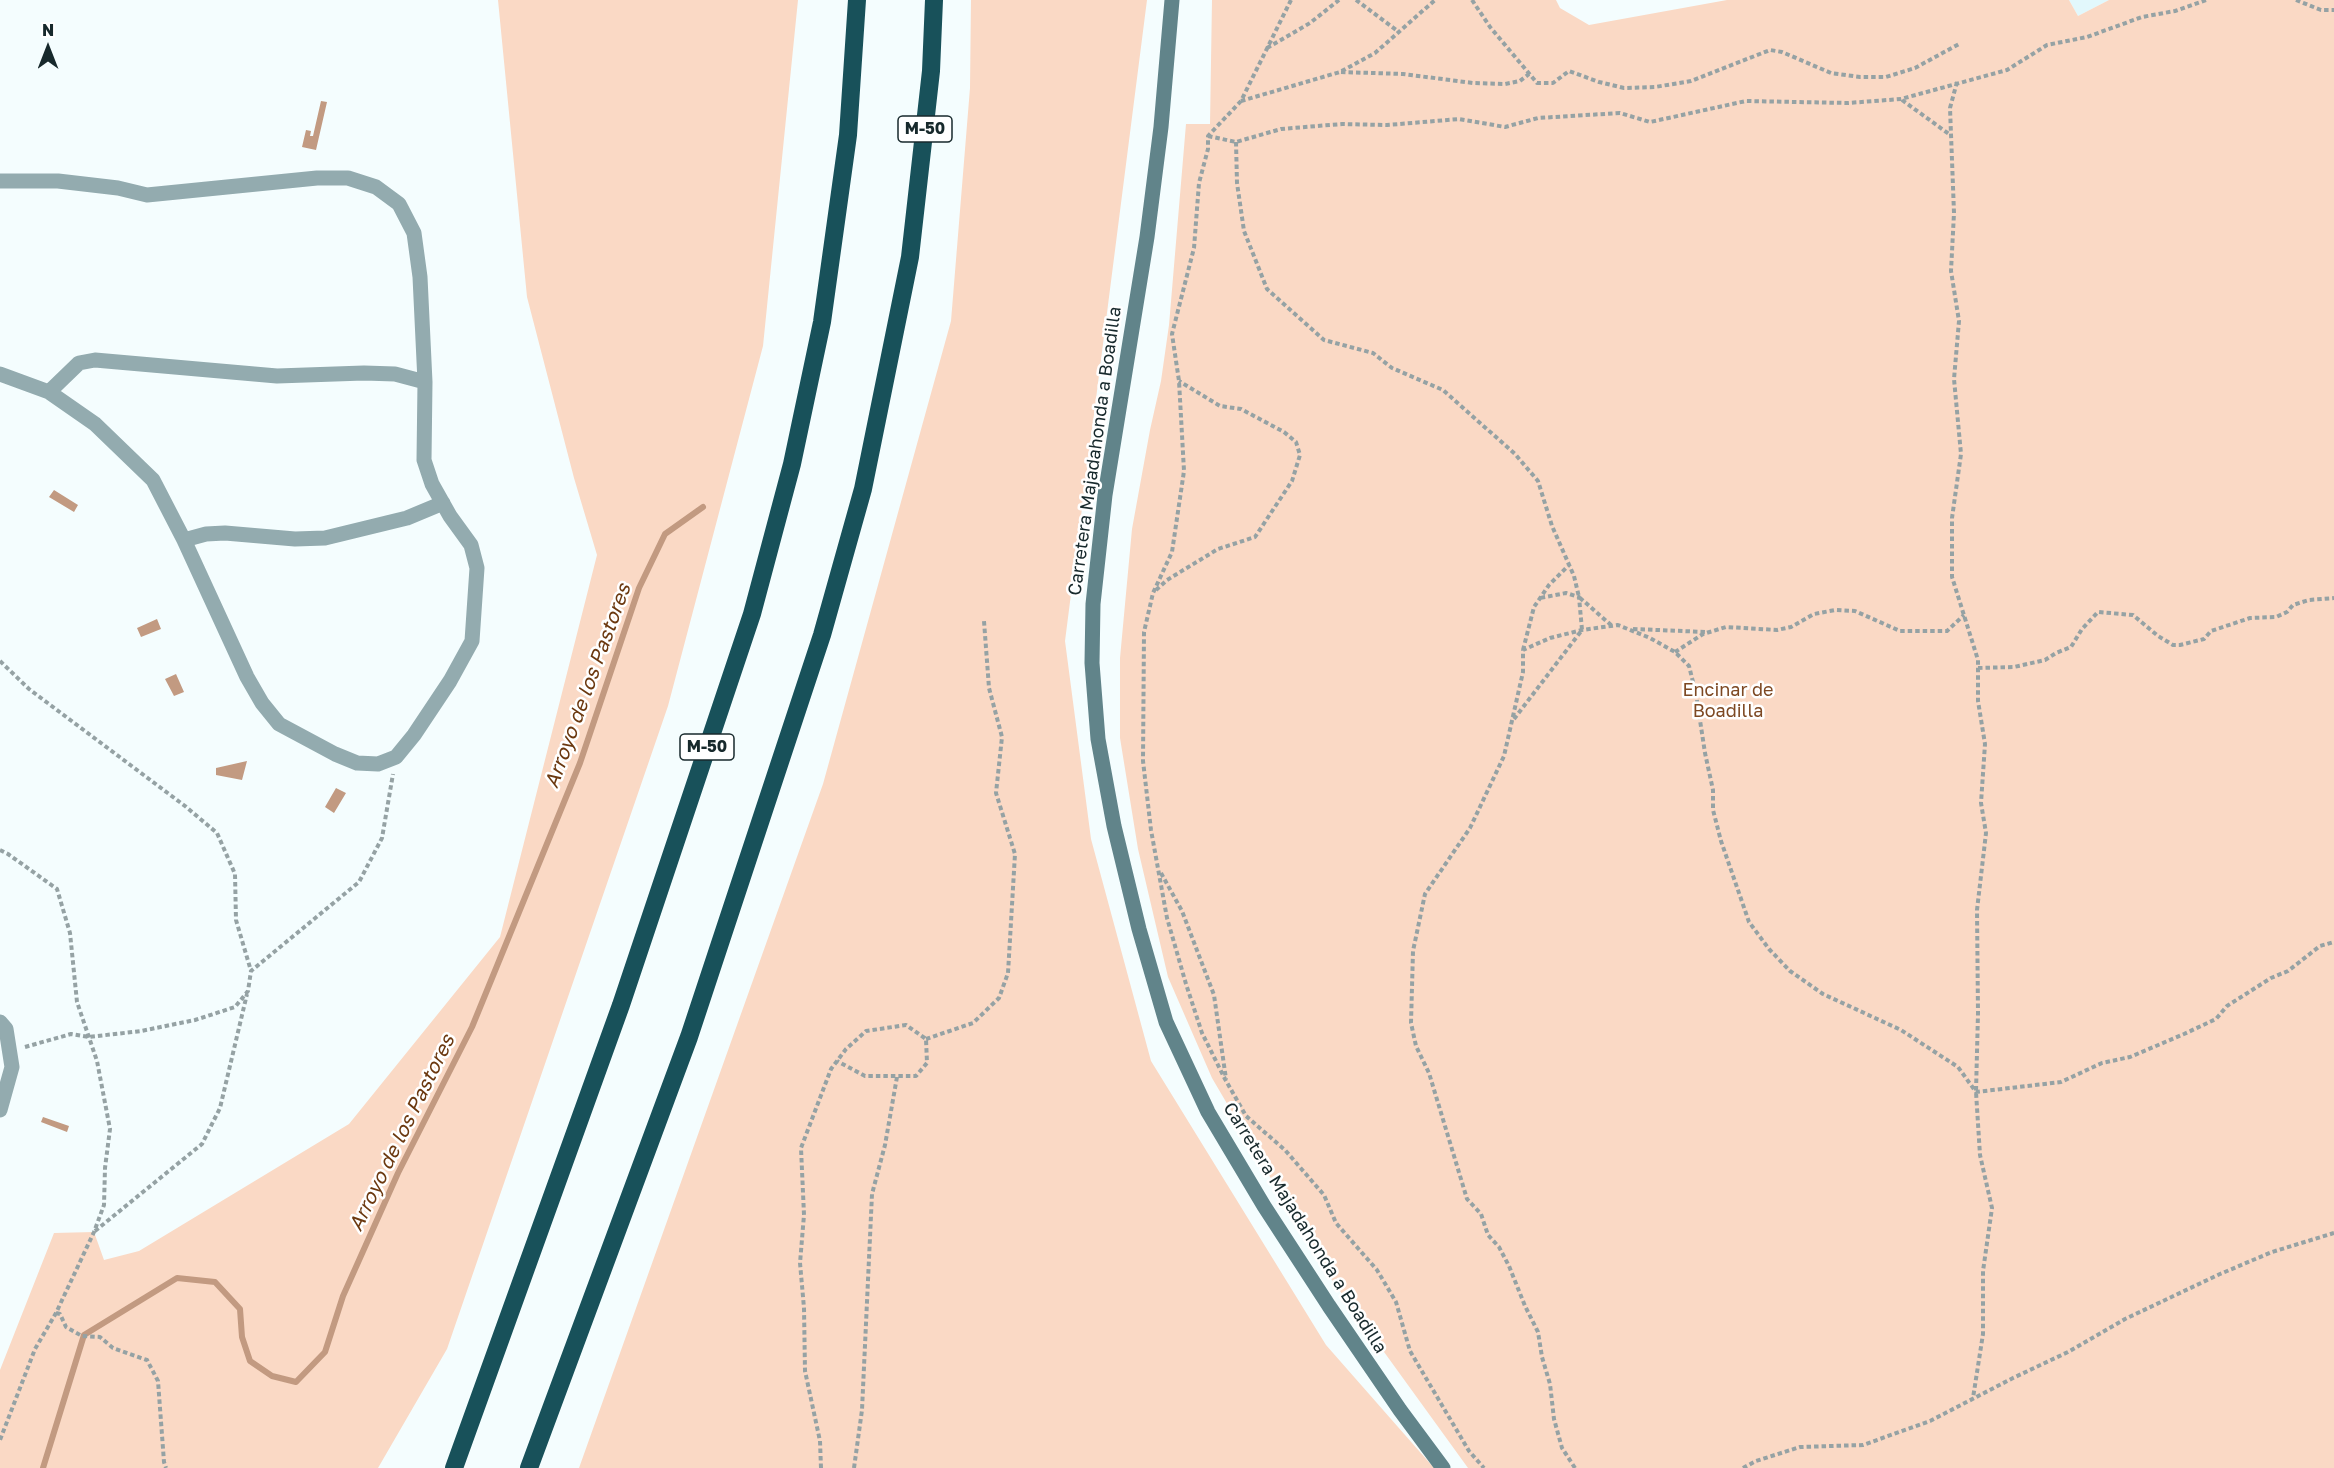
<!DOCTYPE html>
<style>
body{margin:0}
#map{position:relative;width:2334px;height:1468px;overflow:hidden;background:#f4fdfe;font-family:"Golos Text",sans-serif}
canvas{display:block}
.north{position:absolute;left:18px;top:18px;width:60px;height:60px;-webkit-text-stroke:4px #fff;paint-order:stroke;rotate:0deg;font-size:16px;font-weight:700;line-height:24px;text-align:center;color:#17292c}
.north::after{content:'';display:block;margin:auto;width:21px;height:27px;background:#17292c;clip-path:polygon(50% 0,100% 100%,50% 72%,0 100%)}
</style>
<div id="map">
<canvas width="2334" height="1468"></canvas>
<div class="north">N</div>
</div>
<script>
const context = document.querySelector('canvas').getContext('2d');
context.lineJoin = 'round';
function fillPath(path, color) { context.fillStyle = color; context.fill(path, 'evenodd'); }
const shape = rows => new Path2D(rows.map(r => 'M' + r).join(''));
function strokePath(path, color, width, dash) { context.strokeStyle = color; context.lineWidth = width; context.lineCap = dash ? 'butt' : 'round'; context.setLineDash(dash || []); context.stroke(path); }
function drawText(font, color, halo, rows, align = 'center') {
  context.font = font + ' "Golos Text",sans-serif'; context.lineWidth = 5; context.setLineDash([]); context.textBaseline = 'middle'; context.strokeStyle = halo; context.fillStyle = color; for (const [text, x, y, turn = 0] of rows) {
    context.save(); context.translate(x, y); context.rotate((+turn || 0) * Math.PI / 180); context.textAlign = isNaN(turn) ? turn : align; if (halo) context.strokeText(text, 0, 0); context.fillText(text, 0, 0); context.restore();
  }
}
fillPath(shape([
 [2069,0,2109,0,2078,16]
]), '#e2f8fc');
fillPath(shape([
 [498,0,798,0,763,346,668,706,447,1349,378,1468,0,1468,0,1370,54,1233,94,1232,104,1260,139,1251,349,1124,500,937,597,555,574,478,527,297],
 [971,0,1147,0,1065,641,1091,839,1151,1061,1326,1345,1434,1468,579,1468,823,784,951,321,970,88],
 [1212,0,1556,0,1560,8,1589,25,1727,0,2069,0,2078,16,2109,0,2334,0,2334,1468,1468,1468,1324,1269,1212,1078,1168,977,1138,849,1120,738,1120,658,1132,529,1150,430,1161,381,1169,325,1186,124,1210,124]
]), '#fad9c5');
fillPath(shape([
 [321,101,327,102,316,150,302,147,306,130,311,131,310,136,313,136],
 [54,490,78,505,74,512,49,497],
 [157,619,161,629,141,637,137,628],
 [176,674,184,692,174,696,165,679],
 [247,761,242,780,216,775,216,768],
 [336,788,346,793,334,813,325,807],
 [43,1117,69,1126,67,1132,41,1122]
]), '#c29a81');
strokePath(shape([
 [43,1468,84,1335,177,1278,215,1282,240,1309,242,1337,250,1361,272,1376,296,1382,325,1352,343,1296,398,1173,472,1027,580,763,639,588,665,534,703,507]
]), '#c29a81', 6);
strokePath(shape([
 [1291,0,1241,101,1208,136,1208,149,1199,183,1194,248,1172,334,1179,381,1184,471,1172,552,1153,593,1144,632,1143,761,1151,830,1167,918,1186,984,1202,1033,1225,1079,1246,1116,1285,1150,1324,1195,1336,1223,1377,1270,1396,1302,1410,1351,1469,1451,1484,1468],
 [1356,0,1399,32],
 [1472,0,1490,27,1537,83,1553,83,1569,71,1599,82,1624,88,1655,87,1691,81,1770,50,1782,52,1831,73,1860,77,1886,77,1915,68,1959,44],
 [2296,0,2321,10,2334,10],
 [1267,48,1310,23,1339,0],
 [1341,72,1403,74,1473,83,1505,84,1520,81,1529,74],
 [1957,82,1950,108,1954,213,1951,271,1959,321,1954,379,1961,454,1952,518,1952,577,1978,660,1978,701,1985,744,1981,803,1986,833,1977,910,1978,1013,1976,1092,1980,1155,1992,1208,1983,1271,1983,1334,1973,1398],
 [1902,100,1949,134],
 [1241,101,1340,72,1375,53,1435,0],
 [1208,136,1236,142,1281,129,1342,124,1387,125,1459,119,1505,127,1538,118,1620,113,1650,122,1746,101,1848,103,1901,99,2007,70,2047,45,2087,37,2142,17,2175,11,2206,0],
 [1236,142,1237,183,1244,231,1267,289,1324,340,1373,353,1392,368,1443,390,1515,454,1538,481,1552,526,1574,576,1579,597,1611,625],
 [1156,590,1167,580,1218,549,1255,537,1292,481,1300,455,1296,442,1284,432,1241,409,1220,406,1179,381],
 [1633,629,1706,632],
 [1523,650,1534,607,1549,585,1569,565],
 [1675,652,1703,634,1726,627,1777,630,1791,627,1814,614,1835,610,1855,611,1900,631,1947,631,1964,615],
 [0,661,29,689,185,806,217,833,235,874,236,920,251,971],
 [1978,668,2014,667,2045,660,2056,653,2071,647,2082,629,2098,612,2133,615,2158,636,2173,645,2180,645,2204,639,2211,631,2250,618,2276,617,2287,612,2293,605,2309,600,2334,598],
 [1514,719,1582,630,1579,597,1566,593,1540,598],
 [0,850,8,854,57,889,70,933,77,1002,97,1061,110,1129,105,1168,104,1205,94,1232,56,1313,35,1349,0,1440],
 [1161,873,1182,911,1214,995,1226,1079],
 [926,1039,973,1023,999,998,1008,973,1015,854,996,793,1002,737,989,688,984,621],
 [25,1047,71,1034,89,1037,141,1031,195,1020,235,1007,248,991,251,971,359,882,382,838,393,774],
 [95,1231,202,1144,220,1108,247,994],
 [56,1313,60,1314,66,1327,82,1336,100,1337,113,1348,147,1360,158,1381,164,1462,166,1468],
 [821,1468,820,1441,805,1371,804,1308,800,1263,804,1215,801,1148,831,1069,846,1049,866,1031,906,1025,926,1039,927,1063,916,1076,865,1076,837,1061],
 [854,1468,862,1410,872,1194,885,1145,897,1077],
 [1575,1468,1562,1448,1554,1419,1550,1384,1542,1357,1538,1332,1525,1306,1509,1266,1499,1247,1488,1235,1481,1214,1467,1199,1429,1073,1416,1046,1411,1023,1413,951,1425,894,1470,828,1504,756,1523,672,1523,650,1550,638,1582,630,1618,625,1650,638,1675,652,1689,666,1696,694,1705,753,1713,790,1713,810,1721,841,1749,922,1769,949,1790,971,1823,994,1901,1030,1958,1067,1976,1092,2061,1082,2102,1063,2130,1057,2184,1034,2216,1019,2227,1006,2271,978,2288,971,2320,946,2334,942],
 [1743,1468,1756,1461,1800,1447,1863,1445,1930,1421,2013,1378,2068,1352,2125,1319,2220,1274,2272,1252,2334,1233]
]), '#95a2a4', 4, [4.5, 3]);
strokePath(shape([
 [0,181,58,181,118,188,147,195,317,178,348,178,376,187,399,204,414,233,420,277,425,382,424,460,432,484,450,516,471,545,477,568,472,641,450,681,414,735,396,757,378,764,357,763,335,754,279,724,262,703,247,677,184,540,153,480,95,424,49,392,0,374],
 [49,392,79,363,95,360,277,376,364,373,395,374,425,382],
 [184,540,206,534,225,533,295,539,325,538,407,518,443,503],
 [0,1022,6,1029,12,1067,0,1110]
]), '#93abaf', 15);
strokePath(shape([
 [1172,0,1161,127,1147,237,1105,495,1093,604,1092,663,1098,739,1114,826,1139,929,1166,1022,1208,1112,1264,1206,1329,1306,1400,1410,1443,1468]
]), '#61848a', 15);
strokePath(shape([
 [454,1468,621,1005,752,614,792,464,822,322,848,135,857,0],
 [529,1468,689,1037,822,635,863,489,910,257,931,71,934,0]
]), '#18515a', 18);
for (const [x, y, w] of [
 [925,129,54],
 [707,747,54]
]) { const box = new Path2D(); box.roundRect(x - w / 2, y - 13, w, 26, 4.5); context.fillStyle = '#fff'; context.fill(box); strokePath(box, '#17292c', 1.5); }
drawText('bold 16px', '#17292c', null, [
 ["M-50",925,129],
 ["M-50",707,747]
]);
drawText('18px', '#17292c', '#fff', [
 ["Carretera Majadahonda a Boadilla",1095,451,-82],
 ["Carretera Majadahonda a Boadilla",1305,1228,58]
]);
drawText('18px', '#7d4822', '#fff', [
 ["Encinar de",1728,690],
 ["Boadilla",1728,711]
]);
drawText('italic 20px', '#6b380f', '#fff', [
 ["Arroyo de los Pastores",588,686,-70],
 ["Arroyo de los Pastores",402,1133,-64]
]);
</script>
